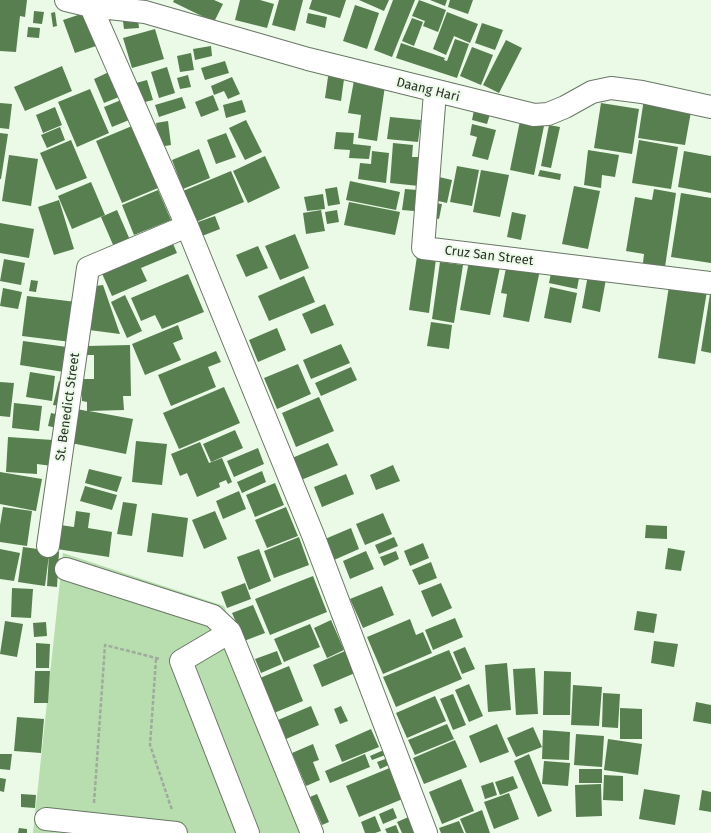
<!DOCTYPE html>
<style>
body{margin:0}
canvas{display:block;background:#eafae7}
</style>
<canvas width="711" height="833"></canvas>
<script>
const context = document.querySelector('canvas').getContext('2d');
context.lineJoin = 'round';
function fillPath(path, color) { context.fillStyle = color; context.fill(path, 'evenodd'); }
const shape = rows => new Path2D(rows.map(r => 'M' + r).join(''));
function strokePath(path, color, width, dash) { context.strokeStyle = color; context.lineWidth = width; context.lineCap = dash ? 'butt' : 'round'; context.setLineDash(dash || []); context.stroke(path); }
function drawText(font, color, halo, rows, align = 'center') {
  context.font = font + ' "Fira Sans",sans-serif'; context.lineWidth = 4; context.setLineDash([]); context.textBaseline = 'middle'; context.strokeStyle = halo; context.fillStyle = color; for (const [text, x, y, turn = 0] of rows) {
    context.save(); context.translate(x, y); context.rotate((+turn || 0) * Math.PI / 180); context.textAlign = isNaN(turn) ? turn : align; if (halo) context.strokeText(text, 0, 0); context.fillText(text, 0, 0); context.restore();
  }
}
fillPath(shape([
 [63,553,224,606,318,833,33,833]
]), '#b8deaf');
fillPath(shape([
 [0,0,27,0,25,17,20,16,16,52,0,51],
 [174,0,214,0,223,4,214,22,173,2],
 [240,0,260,0,274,4,267,28,235,20],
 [279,0,303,0,295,31,272,25],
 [312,0,346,0,340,18,309,9],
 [359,0,389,0,384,11],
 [393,0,415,0,392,57,374,50],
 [419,0,446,10,438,32,423,26,425,21,412,16],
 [430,0,447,0,445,6],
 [450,0,473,0,468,14,448,7],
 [355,5,379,13,367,49,343,41],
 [34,11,44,12,42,24,33,23],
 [55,12,57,26,53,27,51,13],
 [447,12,478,24,470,43,454,36,446,55,433,49],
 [84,13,96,46,75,53,63,20],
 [308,13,327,17,325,28,306,23],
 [412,18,423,22,414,46,402,41],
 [138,19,139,28,124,29,123,21],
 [482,23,503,30,495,50,475,43],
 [28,27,40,28,39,38,27,37],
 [155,29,164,59,132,68,123,38],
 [455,39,469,44,457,78,396,58,401,43,445,58,444,60,447,61],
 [506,40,522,48,499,93,483,85],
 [211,46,212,56,195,60,193,49],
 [472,47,493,55,481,85,460,76],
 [191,53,194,70,180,72,177,56],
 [225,61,229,73,205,80,201,68],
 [62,66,72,91,25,111,14,87],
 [167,67,175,93,159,98,151,72],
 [329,70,345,72,341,101,325,98],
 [109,72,119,97,104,103,94,79],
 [188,75,191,87,180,89,177,78],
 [355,75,386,79,377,141,358,138,361,115,348,113],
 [232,77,240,94,228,99,224,91,214,95,211,86],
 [147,80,153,100,141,103,136,83],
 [90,89,109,133,77,147,58,102],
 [213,95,219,110,201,117,195,102],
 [182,97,186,108,159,117,155,105],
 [644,99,692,106,685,145,638,138],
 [121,100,129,120,112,127,104,107],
 [242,100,246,112,226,118,223,105],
 [0,103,12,104,9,129,0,128],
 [601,103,639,109,632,154,594,148],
 [55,107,62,125,43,133,36,115],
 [474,110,490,114,487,124,472,120],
 [390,117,421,120,418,142,387,139],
 [246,120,262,152,245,160,229,128],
 [168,121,171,145,159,147,156,123],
 [520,121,544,126,534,175,510,170],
 [472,124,496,130,488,160,472,156,477,137,470,135],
 [549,125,560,127,551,168,541,166],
 [132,126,158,188,122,203,96,141],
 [60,127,65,140,47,148,41,135],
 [336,132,354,133,353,144,371,146,369,159,349,158,350,150,334,149],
 [0,133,8,134,1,179,0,179],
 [226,133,236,157,216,164,207,140],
 [71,140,87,178,56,190,40,153],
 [639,140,678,147,671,189,632,183],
 [393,143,413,145,412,157,421,157,419,186,390,183],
 [199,149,210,178,183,189,172,160],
 [588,150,619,155,615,177,602,175,601,188,584,185],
 [372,151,389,153,386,183,358,179,360,163,371,164],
 [684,151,711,156,711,193,678,187],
 [9,155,38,159,31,206,2,201],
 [265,156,280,188,248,203,233,171],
 [457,166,479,170,472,206,450,202],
 [481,170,509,175,500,217,473,212],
 [540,170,561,174,560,180,538,176],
 [231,171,244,202,196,222,183,191],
 [439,177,452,180,447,203,434,200],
 [350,181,400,192,396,210,346,200],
 [91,182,105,215,72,229,58,196],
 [574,186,600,191,588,249,562,244],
 [337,187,340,204,328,206,325,189],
 [405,189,417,190,414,211,402,210],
 [654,189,676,193,665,267,643,263,644,254,626,251,635,197,652,200],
 [158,190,171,220,134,235,122,205],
 [681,193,711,198,711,263,671,257],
 [323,194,325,209,307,211,304,197],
 [59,200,74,249,54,255,38,207],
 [349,202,400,212,395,235,344,225],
 [434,203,442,204,439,219,431,217],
 [117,210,130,240,114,247,101,217],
 [321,210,325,231,306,234,303,213],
 [337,210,339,222,327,224,325,212],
 [512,212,526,215,521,240,507,237],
 [215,216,220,229,202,236,198,222],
 [0,223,34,229,29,258,0,253],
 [295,234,309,268,280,280,265,246],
 [171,239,177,253,141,268,147,281,112,296,100,269],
 [258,246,268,268,246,277,236,255],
 [417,256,436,259,429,313,409,310],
 [4,259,25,263,21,285,0,281],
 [469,261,500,267,490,315,460,310],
 [440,262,463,265,454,323,432,319],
 [507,263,540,270,529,322,503,317,507,294,501,293],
 [552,268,580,273,577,289,549,283],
 [188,274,204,312,162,329,155,315,141,321,131,298],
 [588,275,606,279,600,312,582,308],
 [304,276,315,302,269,321,258,296],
 [31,280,38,281,36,292,29,291],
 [103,285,120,334,89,330,88,287],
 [669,286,707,291,695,364,658,358],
 [550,287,577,293,571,323,544,318],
 [3,288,22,292,18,309,0,306],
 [710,294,711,294,711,353,701,351],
 [125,295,142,331,127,338,111,302],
 [27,296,76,302,71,342,22,336],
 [325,304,334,325,311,334,302,314],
 [431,322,452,325,449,349,427,346],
 [178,325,183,339,173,343,181,360,145,375,132,344],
 [277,328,286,350,258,362,249,340],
 [23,341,67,347,64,372,20,365],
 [341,344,350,363,311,379,303,360],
 [130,345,131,396,123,396,124,410,89,411,133,419,126,454,71,443,77,409,87,411,87,402,82,401,82,379,94,379,94,355,87,355,87,346],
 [216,351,221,362,208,367,216,387,171,406,158,375],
 [298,364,311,394,277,409,264,378],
 [351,367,357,380,321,396,315,383],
 [30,372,55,376,52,401,26,397],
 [59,381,67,383,61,406,53,405],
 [0,382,14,383,10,417,0,416],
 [224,387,240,423,179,449,163,413],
 [319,397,334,431,296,447,282,413],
 [14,403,42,406,39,431,12,428],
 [51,413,60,415,57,428,48,426],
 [235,430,243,448,211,462,203,444],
 [8,437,53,440,52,466,37,464,37,474,6,472],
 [136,441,167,444,162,485,132,482],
 [200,442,209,463,222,458,232,482,228,484,226,480,219,483,220,487,197,497,187,473,180,476,171,454],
 [328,443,338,465,301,480,292,458],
 [258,448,264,464,234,477,227,461],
 [393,465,400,481,376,490,370,475],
 [89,469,122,477,117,492,85,483],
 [262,471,266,482,242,493,237,482],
 [0,472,42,479,36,511,0,504],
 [346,474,354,494,322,507,314,487],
 [275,483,284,505,255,517,246,495],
 [85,486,117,495,112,510,80,501],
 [239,491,246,509,223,519,216,501],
 [123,502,137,504,132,536,117,534],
 [3,507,32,511,27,546,0,542,0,525],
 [286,507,298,536,267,548,255,520],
 [76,511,90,513,88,528,112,532,109,557,57,549,60,525,74,527],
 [215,511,227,539,204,549,192,520],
 [152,513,188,518,183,557,147,552],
 [383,513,392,534,365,545,356,524],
 [646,525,667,526,667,539,645,538],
 [351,528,359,549,334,560,325,539],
 [299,537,309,565,274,578,264,551],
 [394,537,398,546,379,554,375,545],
 [423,543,429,558,410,566,404,551],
 [23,547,59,552,57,587,47,586,49,555,45,586,18,582],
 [668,548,685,551,681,571,665,569],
 [0,549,20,553,14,581,0,579],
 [259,549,271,581,249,590,237,557],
 [366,551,374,569,350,579,343,561],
 [396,551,399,559,384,566,380,557],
 [431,562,437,578,419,585,412,570],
 [313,576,327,612,270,635,255,599],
 [245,583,251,599,227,608,221,592],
 [441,583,452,608,432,617,421,591],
 [382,586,394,615,363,628,350,599],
 [12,588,33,589,31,618,11,617],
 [253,605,265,633,244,641,232,613],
 [637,611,657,614,654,633,634,630],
 [455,618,463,637,433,650,425,630],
 [410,619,416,635,423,632,432,653,383,674,367,637],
 [331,620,344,650,327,658,314,628],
 [5,621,23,624,17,657,0,654],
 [46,622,47,636,34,637,33,623],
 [310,624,320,647,284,662,274,639],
 [654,641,678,644,674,667,651,663],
 [36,643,50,644,49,668,36,668],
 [465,647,475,669,462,674,453,652],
 [449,650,462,679,396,707,383,677],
 [277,651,282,664,261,673,255,659],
 [345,651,355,673,322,687,313,665],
 [507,663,511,710,488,712,485,665],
 [289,666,303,701,274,713,260,678],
 [535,668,538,714,516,715,513,669],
 [35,671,50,671,48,703,34,703],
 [544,671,571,672,570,715,543,715],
 [469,684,483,716,469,722,455,690],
 [573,685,602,687,599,726,571,725],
 [603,693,620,694,618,728,602,727],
 [453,694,466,725,453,730,440,699],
 [435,696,446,721,407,738,396,713],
 [696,702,711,705,711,724,693,721],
 [311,706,319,725,286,739,278,720],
 [341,706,348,721,340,724,334,709],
 [620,708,642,709,642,739,620,739],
 [17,717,44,719,41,753,14,751],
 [447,724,454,739,415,755,408,740],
 [497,724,509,752,480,763,469,736],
 [533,727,542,747,516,757,507,738],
 [371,729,379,747,342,762,335,745],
 [543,730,570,732,569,760,542,759],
 [576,734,604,736,602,767,574,765],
 [608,739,642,744,638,775,604,770],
 [455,740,467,767,424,784,413,758],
 [313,744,319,760,313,762,320,780,306,786,292,753],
 [386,749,388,754,372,760,370,756],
 [0,754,12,754,10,770,0,769],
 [365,754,370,767,330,783,325,771],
 [529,754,552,811,538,817,514,761],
 [388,758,391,764,380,769,377,762],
 [544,761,570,763,568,786,542,784],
 [392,767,405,798,359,817,346,786],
 [579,769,602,769,602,783,579,783],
 [604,775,623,776,623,801,603,800],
 [513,776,518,788,500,795,495,782],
 [0,778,6,779,4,792,0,791],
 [461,779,474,811,442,824,429,792],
 [493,782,497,795,485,799,481,786],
 [601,784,602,816,576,817,575,785],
 [644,789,680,795,675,825,639,819],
 [702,790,711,792,711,812,699,810],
 [509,793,519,819,494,829,484,802],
 [21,794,36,795,35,808,21,807],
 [317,794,329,822,322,825,310,797],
 [393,808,397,818,383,824,379,814],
 [482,810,490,833,466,833,460,819],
 [413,815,421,833,402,833,397,822],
 [375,816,381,831,375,833,365,833,361,822],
 [459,821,464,833,441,833,439,828],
 [396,825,399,833,387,833,385,829],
 [19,828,27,829,27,833,18,833]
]), '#587f4f');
const minor = shape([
 [66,0,91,6,145,12,308,59,534,115,548,114,565,107,592,92,611,88,642,92,711,107],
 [88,0,187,226,313,535,426,833],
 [435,92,423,248,711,283],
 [48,546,88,268,187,226],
 [66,569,213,616,230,632,312,833],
 [230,632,181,661,248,833],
 [46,819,176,833]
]);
strokePath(minor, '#697765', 24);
strokePath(shape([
 [156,659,150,745,172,810],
 [94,803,105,645,160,659]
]), '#9fab9c', 2.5, [4, 2]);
strokePath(minor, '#fff', 22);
drawText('13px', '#2a3029', '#eafae7', [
 ["Daang Hari",428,90,14],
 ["Cruz San Street",489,256,7],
 ["St. Benedict Street",68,407,-82]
]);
</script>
